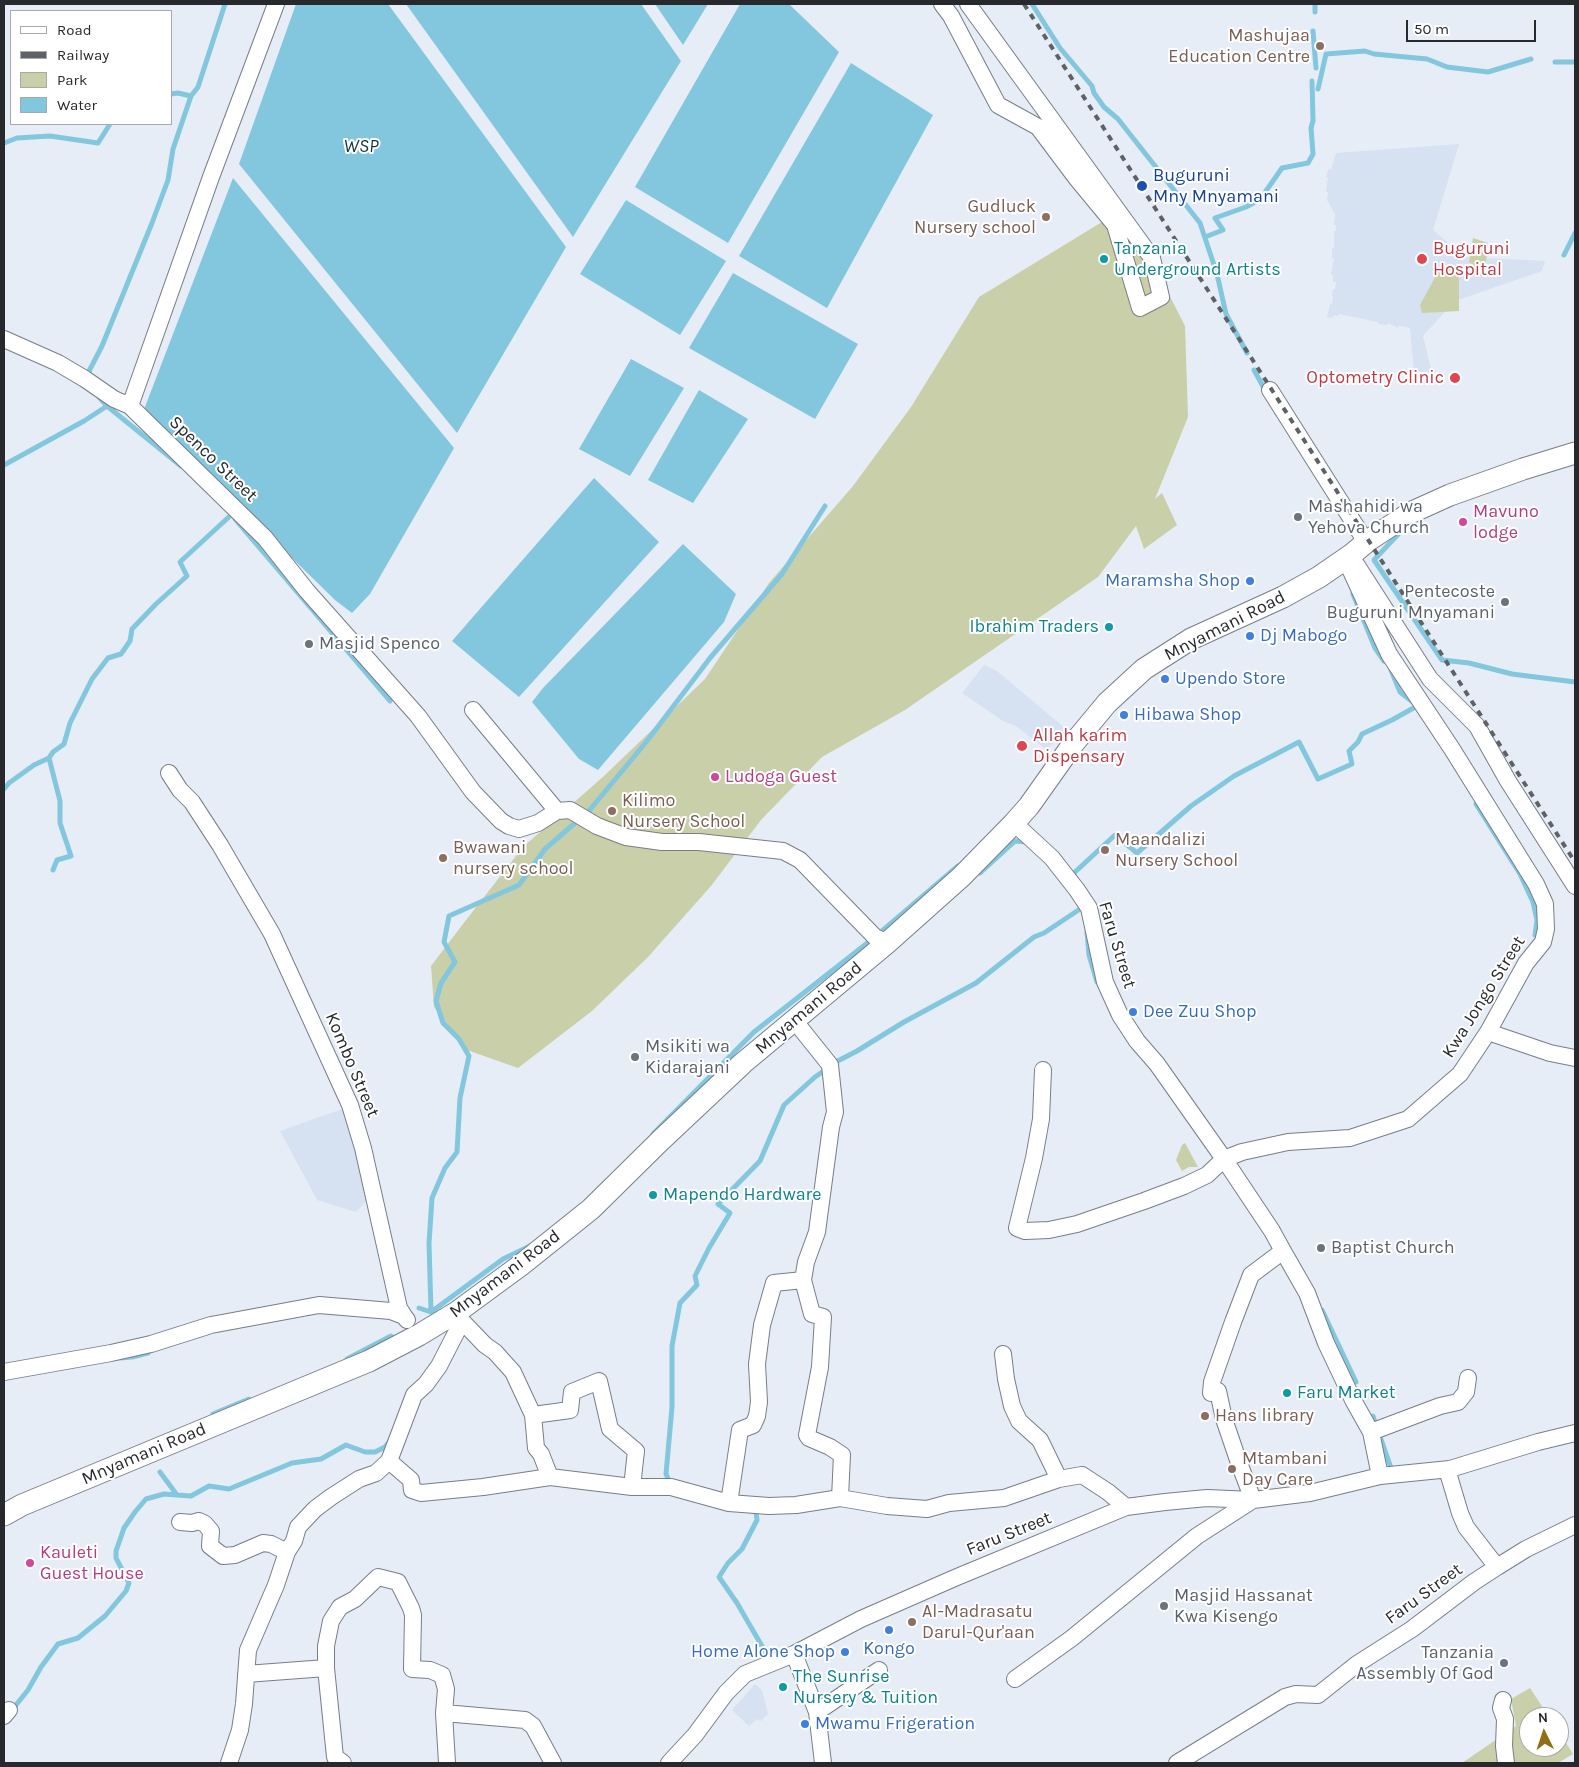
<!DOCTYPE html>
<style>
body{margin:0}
#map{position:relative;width:1579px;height:1767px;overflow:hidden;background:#e6edf7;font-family:Karla,sans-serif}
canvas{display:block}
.frame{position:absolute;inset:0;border:5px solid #27292c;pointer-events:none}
.legend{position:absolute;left:10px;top:10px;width:162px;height:115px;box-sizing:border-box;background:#fff;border:1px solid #a9a9ab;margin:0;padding:6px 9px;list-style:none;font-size:15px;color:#27292c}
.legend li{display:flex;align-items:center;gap:10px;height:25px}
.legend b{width:25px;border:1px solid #a9a9ab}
.north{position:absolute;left:1519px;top:1707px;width:50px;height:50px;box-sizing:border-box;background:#fff;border:1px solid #a9a9ab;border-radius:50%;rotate:356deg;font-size:14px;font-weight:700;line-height:20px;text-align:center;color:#27292c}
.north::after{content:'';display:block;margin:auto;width:18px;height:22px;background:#8f7014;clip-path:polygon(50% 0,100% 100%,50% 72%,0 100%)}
.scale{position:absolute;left:1406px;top:20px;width:130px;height:22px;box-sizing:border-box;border:2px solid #27292c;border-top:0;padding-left:6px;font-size:15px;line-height:18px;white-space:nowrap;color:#27292c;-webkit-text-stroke:4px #fff;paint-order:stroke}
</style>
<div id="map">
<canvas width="1579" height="1767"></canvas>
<div class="frame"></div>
<ul class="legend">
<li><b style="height:6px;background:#fff"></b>Road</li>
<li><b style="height:6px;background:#5e6267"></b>Railway</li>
<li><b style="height:14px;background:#c9cfa8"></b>Park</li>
<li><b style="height:14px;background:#82c7dd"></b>Water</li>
</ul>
<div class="north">N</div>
<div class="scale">50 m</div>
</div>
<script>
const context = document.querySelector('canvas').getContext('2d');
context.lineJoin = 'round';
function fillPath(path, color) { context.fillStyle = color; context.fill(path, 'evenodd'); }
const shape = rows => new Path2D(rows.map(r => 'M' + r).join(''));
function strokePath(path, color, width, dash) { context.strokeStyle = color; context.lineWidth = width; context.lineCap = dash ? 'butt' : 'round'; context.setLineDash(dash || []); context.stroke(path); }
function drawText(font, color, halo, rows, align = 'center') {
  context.font = font + ' Karla,sans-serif'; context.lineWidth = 4; context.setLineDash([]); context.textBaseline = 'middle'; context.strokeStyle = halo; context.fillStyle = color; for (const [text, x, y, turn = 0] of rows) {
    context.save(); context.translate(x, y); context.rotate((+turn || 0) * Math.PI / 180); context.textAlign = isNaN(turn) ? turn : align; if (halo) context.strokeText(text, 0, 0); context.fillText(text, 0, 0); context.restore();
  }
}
fillPath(shape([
 [1459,144,1433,230,1465,257,1545,261,1542,271,1455,301,1423,336,1432,373,1414,372,1410,328,1399,326,1398,328,1388,323,1387,325,1378,324,1378,322,1339,314,1338,316,1334,315,1332,318,1327,317,1330,304,1332,304,1333,297,1332,296,1333,289,1335,289,1336,282,1333,282,1333,275,1331,275,1334,258,1332,258,1332,248,1334,248,1334,231,1336,231,1336,226,1334,224,1335,214,1327,200,1328,193,1326,191,1328,178,1326,177,1329,168,1331,170,1336,153],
 [984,665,997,671,1066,729,1047,750,1016,726,1003,721,962,693],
 [345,1108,368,1199,356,1212,317,1200,280,1131],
 [755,1684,762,1690,768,1714,761,1721,757,1719,749,1726,732,1710]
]), '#d6e1f1');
fillPath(shape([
 [1102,218,1156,269,1185,326,1188,417,1155,499,1162,493,1177,525,1144,549,1136,526,1098,577,905,710,822,757,761,820,711,886,648,957,592,1011,518,1068,467,1050,434,1007,431,966,463,924,523,847,604,776,705,679,769,583,853,486,911,407,979,297,1102,222],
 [1473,238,1488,243,1485,272,1469,262],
 [1453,266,1459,267,1459,311,1422,313,1420,305,1439,270],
 [1185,1143,1198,1167,1189,1167,1182,1171,1176,1160,1182,1145],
 [1530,1688,1549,1717,1529,1717,1529,1747,1559,1747,1559,1732,1573,1754,1558,1763,1462,1763,1516,1726,1511,1699]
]), '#c9cfa8');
fillPath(shape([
 [296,4,388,4,566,247,457,433,239,164],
 [406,4,641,4,681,61,573,237],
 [655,4,708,4,683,45],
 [740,4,789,4,839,52,728,243,635,187],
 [851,63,933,115,827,308,739,256],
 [233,178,454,448,370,594,352,613,335,600,143,412],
 [626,200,726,261,680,335,580,274],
 [733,273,858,344,815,419,689,348],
 [631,359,684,388,630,476,579,449],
 [699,390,748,419,693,503,648,480],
 [594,478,659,542,519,697,452,641],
 [683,544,736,594,724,622,598,770,579,759,532,702,543,688]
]), '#82c7dd');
strokePath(shape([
 [1032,4,1060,48,1092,86,1094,93,1104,107,1118,119,1200,223,1217,274,1226,314,1247,353],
 [1315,4,1315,12],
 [1313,31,1316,68],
 [1555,62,1575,62],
 [1318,89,1326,54,1365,51,1374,54,1427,59,1447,67,1488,72,1531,59],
 [171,94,178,93,191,96],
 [4,143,17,138,50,136,98,143,110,124],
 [1205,237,1223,230,1215,218,1246,207,1264,197,1266,191,1282,168,1308,163,1313,154,1311,128,1313,121,1312,81],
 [1564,255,1575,233],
 [1254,370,1265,390],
 [86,377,102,346,152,223,168,180,173,149,191,96,198,87,225,4],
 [98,396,107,406,181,466],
 [4,465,84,421,107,406],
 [235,519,390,701],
 [1404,528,1374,560,1442,660,1469,663,1512,674,1575,682],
 [1353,594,1375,648,1384,661],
 [1391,670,1400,692,1414,703],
 [49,758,60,801,60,823,71,856,57,860,53,870],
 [4,789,9,783,34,765,49,758,53,752,64,744,70,723,92,679,108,658,121,654,130,641,132,629,156,604,187,576,180,562,231,515],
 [1476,804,1520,874,1533,902,1537,920,1535,935],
 [588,812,647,741,710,658,782,574,825,506],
 [980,873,1015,841,1027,842],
 [1075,878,1074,873,1115,835,1137,853,1191,806,1234,776,1299,742,1318,779,1352,764,1349,751,1358,742,1362,734,1392,720,1417,706],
 [1087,932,1089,955,1097,982],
 [653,1134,754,1032,875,937,958,866],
 [419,1308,431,1312],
 [1322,1310,1356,1382],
 [431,1312,503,1259,530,1246],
 [431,1312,429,1243,432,1198,445,1168,457,1152,460,1098,469,1056,459,1039,443,1023,436,1001,441,983,455,962,444,942,449,916,519,885,545,849,575,823],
 [120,1358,132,1357,148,1353],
 [347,1359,391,1336],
 [213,1414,249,1399],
 [1373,1416,1392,1471],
 [160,1472,177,1495,191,1496,209,1486,229,1489,292,1463,321,1459,346,1445,365,1452,375,1452,385,1447,389,1442],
 [670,1483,666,1474,672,1407,672,1346,680,1303,697,1285,695,1276,709,1248,730,1213,718,1204,760,1161,784,1105,815,1077,828,1068,830,1065,857,1051,904,1022,976,983,1034,937,1044,933,1080,909,1080,904],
 [752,1511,756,1512,757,1520,742,1549,728,1563,719,1577,737,1603,770,1660],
 [12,1710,28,1690,41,1667,58,1644,78,1638,105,1616,126,1591,129,1583,116,1558,116,1551,124,1528,135,1512,146,1499,164,1494,177,1495]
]), '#82c7dd', 5);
const minor = shape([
 [276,4,211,177,130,406,265,538,307,591,418,716,473,792,501,821,509,826,519,829,538,823,557,811,570,810,597,826,626,837,662,842,699,842,783,851,800,860,875,937,887,943],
 [942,4,951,16,998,105,1038,127,1077,179,1115,225,1140,308,1161,297,1152,258,968,4],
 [4,339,58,363,85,379,114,399,130,406],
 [1270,390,1366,542],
 [1356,564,1430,679,1477,726,1508,781,1575,886],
 [473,710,557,811],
 [169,773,180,790,192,802,220,845,272,934,350,1105,363,1148,399,1308,404,1316],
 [1014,823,1052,858,1077,890,1089,908,1105,982,1120,1015,1137,1041,1157,1064,1224,1159,1272,1231,1283,1251,1307,1293,1326,1343,1353,1400,1371,1432,1380,1476],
 [1488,1032,1550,1053,1575,1058],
 [1043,1070,1041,1119,1034,1158,1017,1228,1025,1231,1049,1230,1077,1224,1144,1201,1184,1186,1207,1175,1224,1159,1242,1152,1288,1142,1350,1138,1408,1119,1460,1074,1488,1032,1526,963,1543,942,1546,929,1545,904,1536,884,1452,749,1389,654,1351,571,1344,560],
 [803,1280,812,1314,823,1317,820,1367,807,1435,809,1438,830,1447,842,1455,840,1498],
 [460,1319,485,1345,495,1352,513,1372,533,1415,570,1410,572,1392,599,1381,610,1429,636,1451,632,1487],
 [1003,1354,1006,1379,1012,1406,1019,1421,1040,1440,1059,1479],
 [4,1372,111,1353,151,1344,211,1325,319,1305,391,1311,404,1316,407,1320],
 [533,1415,536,1448,541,1454,550,1477],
 [1371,1432,1440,1406,1458,1402,1466,1392,1468,1378],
 [389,1461,411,1480,412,1490,421,1493,483,1487,550,1477,632,1487,671,1487,729,1503,769,1506,796,1505,840,1498,887,1506,927,1509,949,1503,1004,1498,1059,1479,1082,1475,1108,1492,1126,1507],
 [729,1503,740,1430,753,1425,757,1416,759,1402,757,1364,762,1325,774,1283,803,1280,806,1262,817,1232,831,1127,835,1112,830,1065,794,1020],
 [180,1522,192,1523,199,1521,205,1524,211,1531,210,1546,223,1556,235,1555,263,1543,271,1544,287,1552],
 [1497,1567,1526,1549,1575,1525],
 [794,1654,817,1712,823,1763],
 [326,1668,326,1646,331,1621,340,1607,355,1599,378,1577,398,1582,411,1608,413,1615,412,1669,430,1670,442,1675,446,1689,444,1713,447,1763],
 [246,1674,326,1668,335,1757,343,1763],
 [1015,1679,1072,1638,1197,1536,1253,1500,1238,1460,1224,1419,1218,1391,1211,1393,1212,1382,1233,1322,1251,1275,1283,1251],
 [1503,1700,1501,1708,1505,1719,1504,1746,1506,1763],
 [817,1712,879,1670],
 [444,1713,525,1720,533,1726,553,1763],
 [4,1716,9,1710],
 [229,1763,240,1730,244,1704,248,1650,276,1585,287,1552,294,1541,298,1527,315,1509,331,1497,359,1479,376,1473,389,1461,414,1395,426,1384,439,1366,458,1329,460,1319,457,1312],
 [669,1763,695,1735,726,1693,745,1674,794,1654,861,1619,957,1577,1126,1507,1165,1502,1207,1498,1253,1500,1310,1493,1380,1476,1450,1469,1538,1442,1575,1433],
 [1177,1763,1285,1697,1296,1694,1318,1695,1357,1664,1412,1629,1474,1582,1497,1567,1466,1527,1460,1513,1449,1476,1450,1469]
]);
const tertiary = shape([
 [4,1515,22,1505,369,1361,419,1335,457,1312,521,1265,591,1209,661,1140,743,1063,887,943,961,877,1014,823,1029,806,1073,744,1107,703,1144,669,1191,639,1283,597,1319,577,1351,555,1369,540,1410,513,1450,495,1523,469,1575,453]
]);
strokePath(minor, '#787e86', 18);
strokePath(tertiary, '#787e86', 23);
strokePath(minor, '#fff', 16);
strokePath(tertiary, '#fff', 21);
strokePath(shape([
 [1024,4,1575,862]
]), '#5e6267', 4, [6, 6]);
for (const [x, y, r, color] of [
 [1320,46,5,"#8d6e63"],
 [1142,186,6,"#1a4fb4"],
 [1046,217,5,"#8d6e63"],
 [1104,259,5,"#0f9aa8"],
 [1422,259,6,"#e0444e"],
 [1455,378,6,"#e0444e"],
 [1298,517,5,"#6b7280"],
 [1463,522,5,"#d1479c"],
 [1250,581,5,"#3f7fe0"],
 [1505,602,5,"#6b7280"],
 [1109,627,5,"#0f9aa8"],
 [1250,636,5,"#3f7fe0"],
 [309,644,5,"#6b7280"],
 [1165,679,5,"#3f7fe0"],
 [1124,715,5,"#3f7fe0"],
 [1022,746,6,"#e0444e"],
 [715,777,5,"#d1479c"],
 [612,811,5,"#8d6e63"],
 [1105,850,5,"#8d6e63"],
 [443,858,5,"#8d6e63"],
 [1133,1012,5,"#3f7fe0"],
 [635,1057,5,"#6b7280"],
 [653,1195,5,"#0f9aa8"],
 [1321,1248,5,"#6b7280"],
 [1287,1393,5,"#0f9aa8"],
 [1205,1416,5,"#8d6e63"],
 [1232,1469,5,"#8d6e63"],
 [30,1563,5,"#d1479c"],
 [1164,1606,5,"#6b7280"],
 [912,1622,5,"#8d6e63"],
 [889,1630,5,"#3f7fe0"],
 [845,1652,5,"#3f7fe0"],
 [1504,1663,5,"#6b7280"],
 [783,1687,5,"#0f9aa8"],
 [805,1724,5,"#3f7fe0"]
]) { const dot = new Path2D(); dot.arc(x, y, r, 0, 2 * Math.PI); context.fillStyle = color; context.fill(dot); strokePath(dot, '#fff', 2); }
drawText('18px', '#785e54', '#fff', [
 ["Mashujaa",1310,36,"right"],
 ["Education Centre",1310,57,"right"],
 ["Gudluck",1036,207,"right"],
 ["Nursery school",1036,228,"right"],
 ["Kilimo",622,801],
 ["Nursery School",622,822],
 ["Maandalizi",1115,840],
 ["Nursery School",1115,861],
 ["Bwawani",453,848],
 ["nursery school",453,869],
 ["Hans library",1215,1416],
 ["Mtambani",1242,1459],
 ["Day Care",1242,1480],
 ["Al-Madrasatu",922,1612],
 ["Darul-Qur'aan",922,1633]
], 'left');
drawText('18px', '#164399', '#fff', [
 ["Buguruni",1153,176],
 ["Mny Mnyamani",1153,197]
], 'left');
drawText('18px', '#0d838f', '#fff', [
 ["Tanzania",1114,249],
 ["Underground Artists",1114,270],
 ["Ibrahim Traders",1099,627,"right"],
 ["Mapendo Hardware",663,1195],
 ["Faru Market",1297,1393],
 ["The Sunrise",793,1677],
 ["Nursery & Tuition",793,1698]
], 'left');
drawText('18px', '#be3a42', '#fff', [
 ["Buguruni",1433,249],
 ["Hospital",1433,270],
 ["Optometry Clinic",1444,378,"right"],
 ["Allah karim",1033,736],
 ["Dispensary",1033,757]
], 'left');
drawText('18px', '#27292c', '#fff', [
 ["Spenco Street",213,459,44],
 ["Mnyamani Road",1225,626,-27],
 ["Faru Street",1117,945,73],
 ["Kwa Jongo Street",1484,997,-58],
 ["Mnyamani Road",809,1008,-40],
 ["Kombo Street",352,1065,67],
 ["Mnyamani Road",505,1274,-37],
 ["Mnyamani Road",144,1454,-23],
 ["Faru Street",1009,1534,-22],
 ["Faru Street",1424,1594,-36]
]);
drawText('18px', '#5b616d', '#fff', [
 ["Mashahidi wa",1308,507],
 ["Yehova Church",1308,528],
 ["Pentecoste",1495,592,"right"],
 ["Buguruni Mnyamani",1495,613,"right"],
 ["Masjid Spenco",319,644],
 ["Msikiti wa",645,1047],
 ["Kidarajani",645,1068],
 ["Baptist Church",1331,1248],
 ["Masjid Hassanat",1174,1596],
 ["Kwa Kisengo",1174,1617],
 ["Tanzania",1494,1653,"right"],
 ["Assembly Of God",1494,1674,"right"]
], 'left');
drawText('18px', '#b23c85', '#fff', [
 ["Mavuno",1473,512],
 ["lodge",1473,533],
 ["Ludoga Guest",725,777],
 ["Kauleti",40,1553],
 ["Guest House",40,1574]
], 'left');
drawText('18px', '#366cbe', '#fff', [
 ["Maramsha Shop",1240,581,"right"],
 ["Dj Mabogo",1260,636],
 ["Upendo Store",1175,679],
 ["Hibawa Shop",1134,715],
 ["Dee Zuu Shop",1143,1012],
 ["Kongo",889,1649,"center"],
 ["Home Alone Shop",835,1652,"right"],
 ["Mwamu Frigeration",815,1724]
], 'left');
drawText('italic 19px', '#153640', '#fff', [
 ["WSP",361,147]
]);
</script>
